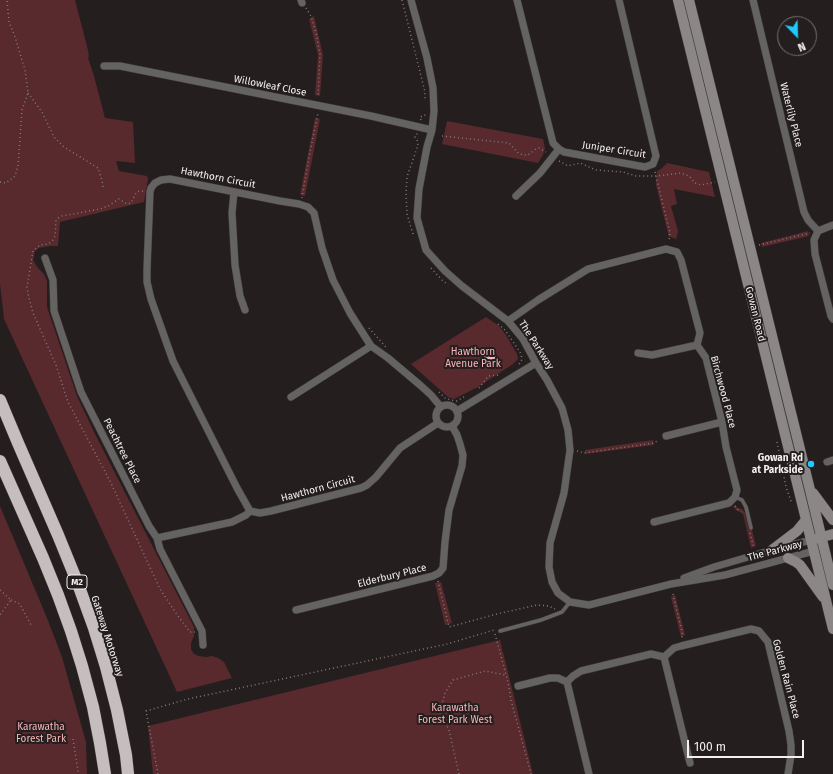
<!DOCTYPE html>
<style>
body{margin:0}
#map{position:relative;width:833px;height:774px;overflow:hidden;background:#241e1e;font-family:"Fira Sans",sans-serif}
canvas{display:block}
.north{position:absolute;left:777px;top:16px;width:40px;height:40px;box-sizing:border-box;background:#241e1e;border:1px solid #777272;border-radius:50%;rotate:157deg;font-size:11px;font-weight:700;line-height:16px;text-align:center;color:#f4f0f0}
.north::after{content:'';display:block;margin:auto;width:14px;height:18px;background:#1fc9fd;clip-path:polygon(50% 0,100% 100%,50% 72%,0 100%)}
.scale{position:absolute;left:687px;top:740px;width:117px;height:18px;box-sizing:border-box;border:2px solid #f4f0f0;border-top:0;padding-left:5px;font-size:12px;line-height:14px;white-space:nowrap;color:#f4f0f0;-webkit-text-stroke:3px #241e1e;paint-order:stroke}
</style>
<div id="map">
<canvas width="833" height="774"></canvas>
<div class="north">N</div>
<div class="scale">100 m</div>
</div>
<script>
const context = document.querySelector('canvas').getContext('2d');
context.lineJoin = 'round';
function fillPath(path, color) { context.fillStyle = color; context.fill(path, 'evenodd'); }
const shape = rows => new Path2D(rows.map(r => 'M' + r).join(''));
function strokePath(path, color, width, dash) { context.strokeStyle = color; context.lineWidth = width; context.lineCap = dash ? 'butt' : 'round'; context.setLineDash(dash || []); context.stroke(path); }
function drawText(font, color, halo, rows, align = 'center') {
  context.font = font + ' "Fira Sans",sans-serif'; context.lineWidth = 4; context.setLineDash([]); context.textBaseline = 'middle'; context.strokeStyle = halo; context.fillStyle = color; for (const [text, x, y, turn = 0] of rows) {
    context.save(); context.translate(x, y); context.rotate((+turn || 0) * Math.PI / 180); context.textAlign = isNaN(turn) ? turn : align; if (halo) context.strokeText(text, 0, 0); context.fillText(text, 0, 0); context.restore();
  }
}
fillPath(shape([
 [0,0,75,0,88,50,89,57,88,58,94,76,105,118,133,122,135,163,116,161,119,171,147,176,148,179,144,202,60,222,58,246,50,246,39,248,35,251,33,260,37,267,44,274,47,281,47,307,77,396,95,434,194,627,194,636,191,643,191,649,194,654,199,656,206,657,212,656,218,658,224,662,232,678,177,692,4,319,0,284],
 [314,16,323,55,320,96,315,95,318,55,309,19],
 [315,118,320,119,305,196,300,195],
 [447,121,543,139,545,148,543,155,538,163,442,144],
 [667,163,709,172,715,197,674,189,677,204,671,206,678,231,677,236,676,239,668,236,668,233,656,185,657,171,661,169],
 [808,231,809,236,762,247,761,243],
 [486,317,499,326,506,335,517,354,518,359,513,364,478,387,454,399,448,397,411,364],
 [653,440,654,445,585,454,585,450],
 [735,505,738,508,742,509,745,513,749,530,752,530,756,546,751,548,743,514,736,510,733,507],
 [0,506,47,618,62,657,86,742,87,774,0,774],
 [441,582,452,623,445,625,435,583],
 [675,595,685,635,681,637,671,597],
 [500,640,533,774,153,774,148,726]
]), '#58292d');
fillPath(shape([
 [495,353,497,355,496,360,492,362,485,356]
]), '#0007');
fillPath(shape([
 [491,348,496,352,495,359,489,361,484,357,484,350]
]), '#f8b4b7');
const lane = shape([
 [735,497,742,500,746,507,751,528],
 [500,631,541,620,562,612,570,602]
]);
const street = shape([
 [301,0,302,3],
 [411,0,427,58,433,88,434,111,432,130,427,147,419,189,417,218,426,250,445,271,462,286,508,321,523,339,536,363,547,380,562,408,568,430,570,450,564,493,550,543,549,567,552,582,558,593,570,602,589,605,671,584,725,575,814,551],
 [517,0,553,143,559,149,564,152,645,167,653,164,656,156,619,0],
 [753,0,804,212,808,220,818,231],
 [104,66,120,66,371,116,432,130],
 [234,192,232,213,235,265,240,296,245,310],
 [516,196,540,173,559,149],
 [833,225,818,231,814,240,815,254,831,316,833,319],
 [45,258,53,280,54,311,81,392,149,526,157,538,160,549,202,631,203,645],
 [508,321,538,300,588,269,666,249,677,252,681,260,700,333,697,345,706,358,722,422,726,447,737,490,735,497,729,503,654,522],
 [638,353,652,355,697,345],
 [291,397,371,346],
 '436 416a11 11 0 1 1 22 0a11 11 0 1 1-22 0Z',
 [457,411,536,363],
 [666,436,722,422],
 [827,462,833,460],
 [250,511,237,488,173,361,151,299,147,282,147,269,150,192,151,188,155,183,161,180,170,179,280,201,299,204,308,207,314,213,322,248,333,280,350,313,371,346,388,358,420,385,431,395,441,407],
 [157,538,232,522,246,515,250,511,260,513,271,511,361,488,367,485,376,477,400,448,438,423],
 [684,578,714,567,772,550,811,540],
 [296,610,433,576,439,573,443,568,445,542,449,510,462,466,463,455,460,444,457,435,452,426],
 [664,657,690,763],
 [567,682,589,774],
 [518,686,550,678,558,678,567,682,573,676,581,671,651,654,664,657,674,648,681,646,751,629,759,631,768,642,789,731,791,745,791,755,788,774]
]);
const secondary = shape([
 [678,0,833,629],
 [689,0,797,437,810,490,833,585],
 [813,493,833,520],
 [815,539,833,534],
 [772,550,797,531,806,520],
 [788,558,796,562,800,565,823,597]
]);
const highway = shape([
 [0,400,18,443,58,535,78,584,94,628,106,667,117,710,126,755,128,774],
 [0,461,43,558,58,595,71,631,82,666,93,707,100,743,105,774]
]);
strokePath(lane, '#413b3b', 4.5);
strokePath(street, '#413b3b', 8);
strokePath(secondary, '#413b3b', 11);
strokePath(highway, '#413b3b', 13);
strokePath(shape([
 [402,0,425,92,425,99],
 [306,8,311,16,316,33,320,54,318,97],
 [28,93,42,112,54,137,64,147,98,168,102,180,103,187],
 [421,120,420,117,425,115,426,113],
 [442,136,509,143,519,154,528,155,536,149,539,148,546,152],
 [559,161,568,166,580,163,596,170,623,172,636,176,657,176,681,173,689,176,695,183,701,185,715,182],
 [655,172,670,233,669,242],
 [0,182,6,183,15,176,18,166,22,110,28,93,25,70,15,37,9,22,7,0],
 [143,191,139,191,136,193,131,203,127,204,119,199,108,206,100,209,62,216,58,218,56,221,55,236,53,240,51,242,48,244,40,245,33,251,27,287,28,294,33,313,56,365,68,402,110,481,160,589,178,616,190,632,195,632],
 [302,198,309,157,318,113],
 [413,234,407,214,406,193,407,177,418,145,417,139,415,137,417,135,417,133],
 [759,245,810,233],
 [431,268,442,280,448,285],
 [498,324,505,330,520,352,522,358,521,362,518,365],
 [369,328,386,347],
 [479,388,486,379,488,376,501,375],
 [439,392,445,398,451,400,457,401,464,397],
 [777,442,786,487,792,504],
 [577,451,584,453,654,443,659,440],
 [735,506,738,510,741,511],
 [750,533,754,548],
 [438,581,449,627,497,614,537,605,549,606,555,609],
 [0,590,11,600,0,615],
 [673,594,683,636,681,638],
 [11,600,20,604,31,625],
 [495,634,508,682,511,700,531,774],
 [73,739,78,771,77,774],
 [158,774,146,711,188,699,447,644,494,630],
 [459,774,449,730,440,712,445,693,453,680,485,671,506,675]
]), '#817c7c', 1.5, [1, 3]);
strokePath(lane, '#656262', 3.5);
strokePath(street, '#656262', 7);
strokePath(secondary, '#8c8787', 10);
strokePath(highway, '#c6bebe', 12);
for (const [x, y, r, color] of [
 [811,464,4,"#1fc9fd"]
]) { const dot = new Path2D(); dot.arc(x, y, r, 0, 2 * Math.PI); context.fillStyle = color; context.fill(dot); strokePath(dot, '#241e1e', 1.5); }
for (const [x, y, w] of [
 [77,582,20]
]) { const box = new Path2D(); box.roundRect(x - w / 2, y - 7, w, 14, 3); context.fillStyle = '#241e1e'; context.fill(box); strokePath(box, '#f4f0f0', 1); }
drawText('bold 9px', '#f4f0f0', null, [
 ["M2",77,582]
]);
drawText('10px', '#f4f0f0', '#241e1e', [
 ["Willowleaf Close",270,86,11],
 ["Waterlily Place",791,115,76],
 ["Juniper Circuit",614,150,9],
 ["Hawthorn Circuit",218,178,11],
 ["Gowan Road",755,314,76],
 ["The Parkway",536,345,57],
 ["Birchwood Place",723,392,75],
 ["Peachtree Place",122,451,63],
 ["Hawthorn Circuit",318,489,-15],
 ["The Parkway",775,551,-15],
 ["Elderbury Place",392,576,-14],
 ["Gateway Motorway",107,636,72],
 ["Golden Rain Place",786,679,75]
]);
drawText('10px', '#f9b6b9', '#241e1e', [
 ["Hawthorn",473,352],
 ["Avenue Park",473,364],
 ["Karawatha",455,708],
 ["Forest Park West",455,720],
 ["Karawatha",41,727],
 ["Forest Park",41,739]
]);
drawText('bold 10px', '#f4f0f0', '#241e1e', [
 ["Gowan Rd",803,458],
 ["at Parkside",803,470]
], 'right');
</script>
